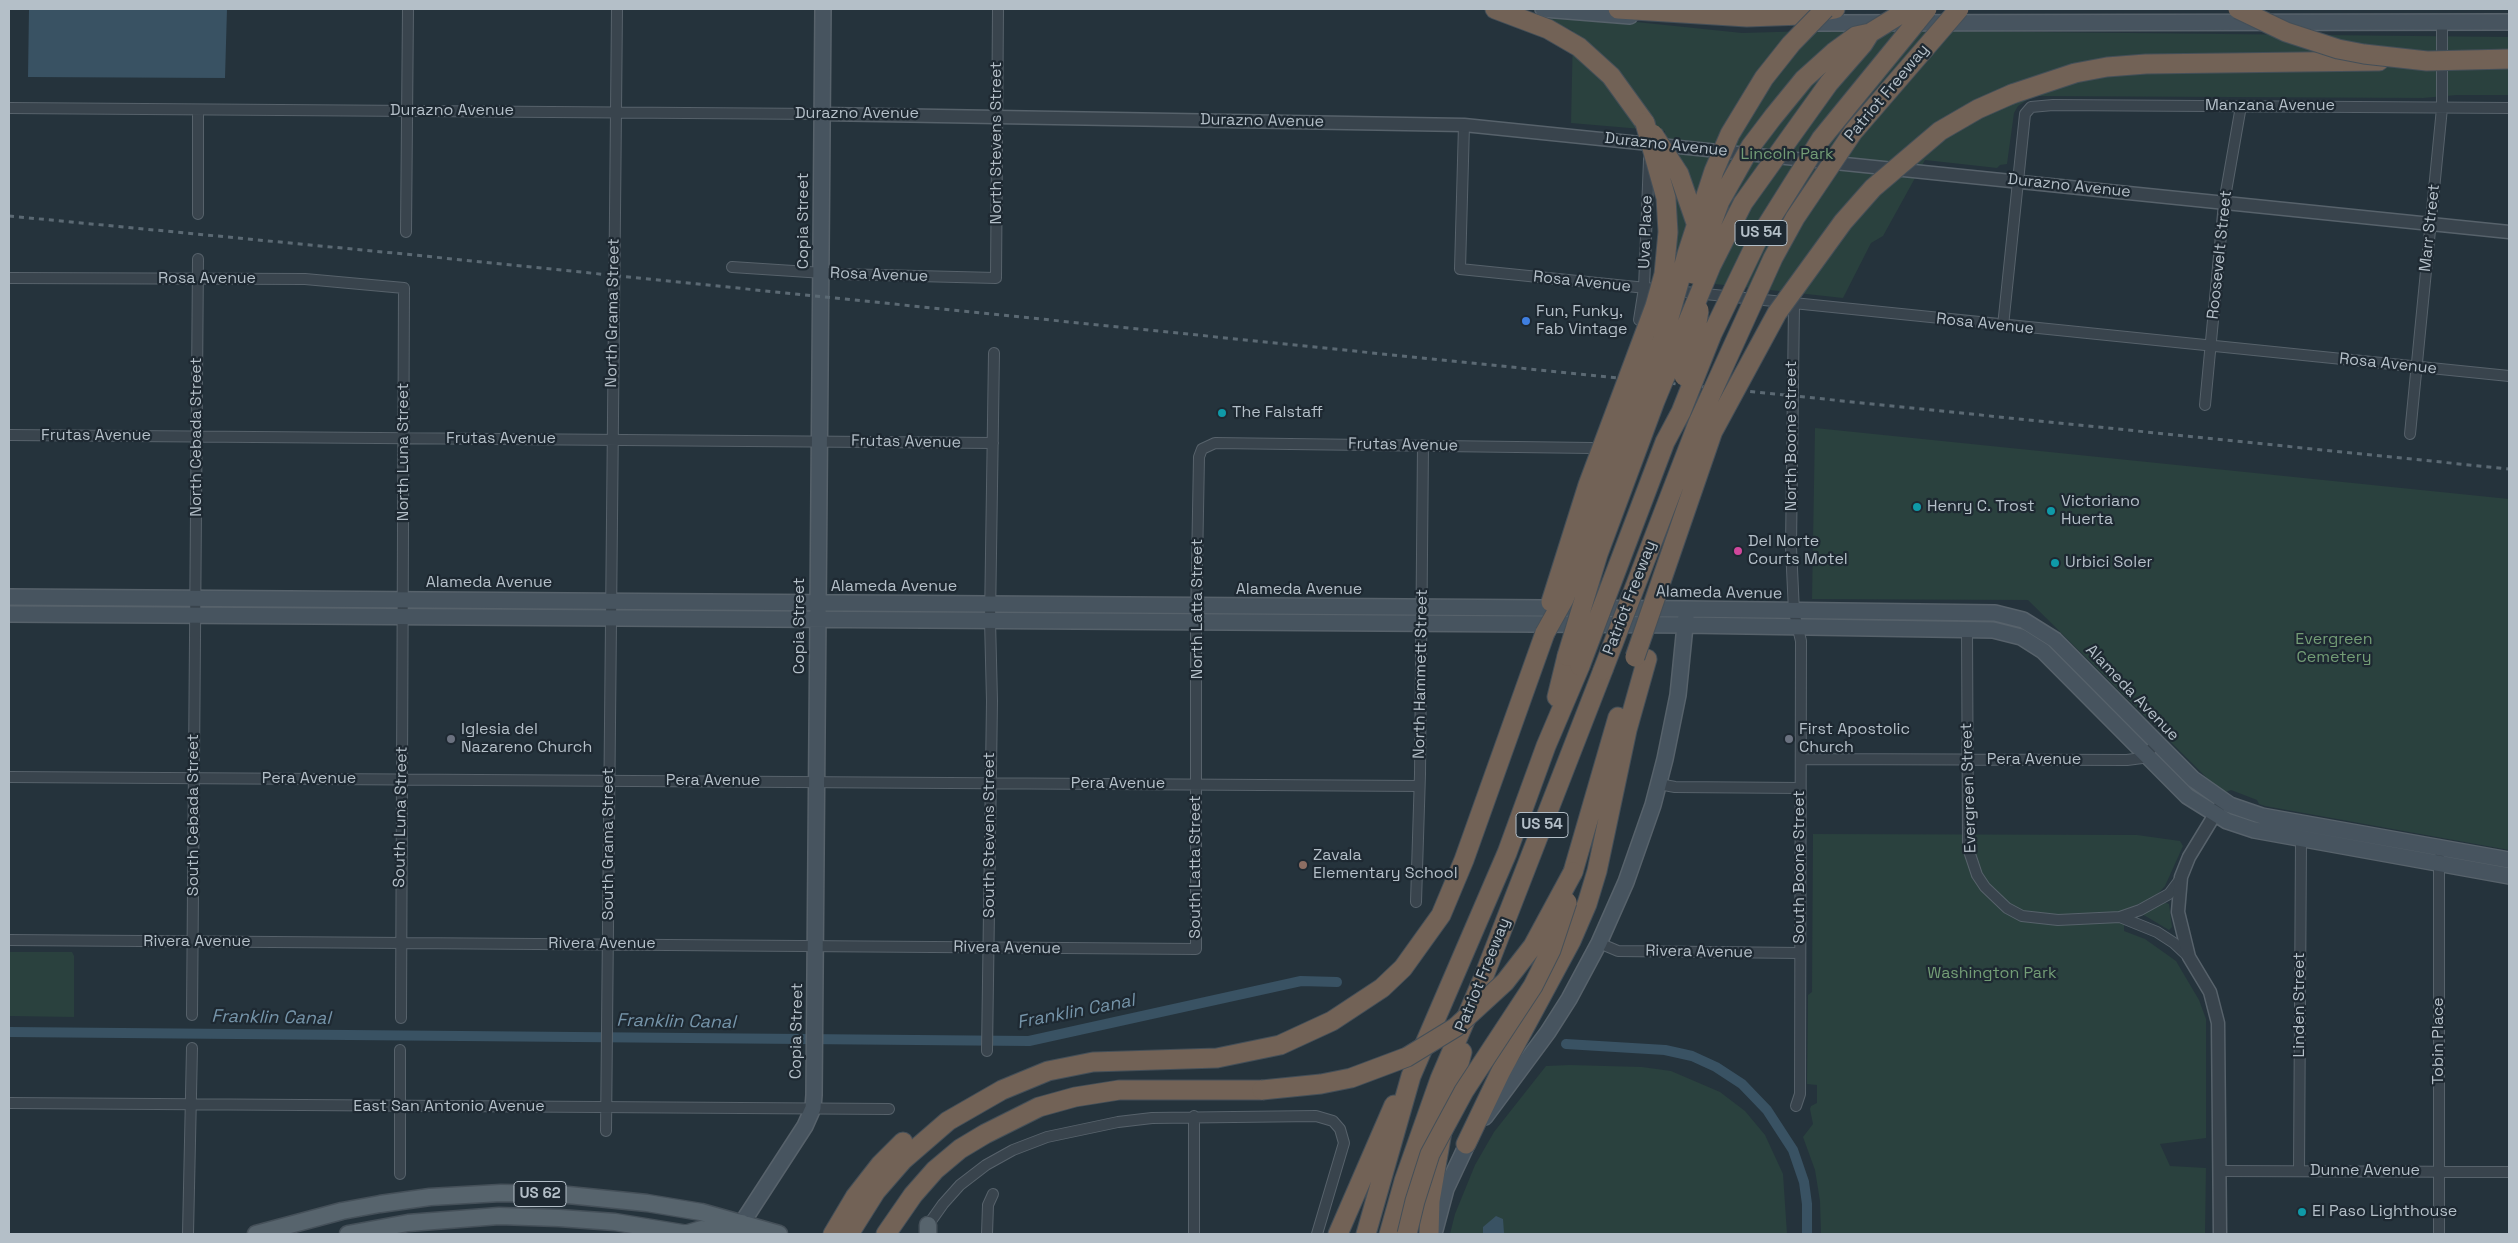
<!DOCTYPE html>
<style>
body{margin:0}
#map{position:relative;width:2518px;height:1243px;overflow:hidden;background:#25333c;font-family:"Space Grotesk",sans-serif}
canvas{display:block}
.frame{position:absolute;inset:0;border:10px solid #b4bfc8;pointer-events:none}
</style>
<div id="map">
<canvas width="2518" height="1243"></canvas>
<div class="frame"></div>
</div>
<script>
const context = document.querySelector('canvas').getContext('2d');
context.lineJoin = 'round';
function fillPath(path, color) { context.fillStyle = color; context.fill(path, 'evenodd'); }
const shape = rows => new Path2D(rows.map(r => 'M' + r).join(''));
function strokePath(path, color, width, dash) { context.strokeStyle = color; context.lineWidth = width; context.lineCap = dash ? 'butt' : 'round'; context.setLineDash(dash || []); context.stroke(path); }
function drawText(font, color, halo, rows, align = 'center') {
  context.font = font + ' "Space Grotesk",sans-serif'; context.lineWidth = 4.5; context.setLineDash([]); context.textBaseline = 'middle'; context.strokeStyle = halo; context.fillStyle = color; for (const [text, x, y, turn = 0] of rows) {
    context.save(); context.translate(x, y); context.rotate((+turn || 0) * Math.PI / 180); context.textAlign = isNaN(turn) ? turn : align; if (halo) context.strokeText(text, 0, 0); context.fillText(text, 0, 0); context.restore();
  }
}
fillPath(shape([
 [1550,13,1742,33,1845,30,2509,37,2509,95,2457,95,2423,98,2033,96,2018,106,2014,113,2007,164,2000,165,1997,168,1925,160,1883,236,1871,243,1843,298,1660,278,1663,238,1665,131,1571,123,1573,31,1550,20],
 [1815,428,2509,499,2509,850,2265,806,2259,804,2257,800,2231,790,2226,792,2217,788,2028,600,1812,599],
 [1813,834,2137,835,2180,841,2183,846,2165,886,2155,897,2124,910,2124,931,2145,939,2176,961,2199,1000,2206,1019,2206,1138,2160,1144,2170,1166,2206,1168,2205,1234,1821,1234,1820,1201,1815,1170,1803,1137,1813,1124,1810,1109,1811,1106,1817,1103,1817,1085,1807,1084,1808,995,1812,992],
 [2164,902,2169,904,2172,927,2169,930,2142,914,2143,912],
 [9,952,72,952,74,956,74,1017,9,1016],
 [1570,1065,1642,1067,1671,1071,1720,1092,1745,1111,1765,1135,1783,1174,1787,1234,1450,1234,1455,1214,1475,1165,1494,1132,1546,1066]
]), '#2a413e');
fillPath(shape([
 [29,9,227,9,225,78,28,77],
 [1496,1216,1503,1219,1504,1233,1483,1234,1483,1227]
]), '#395263');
strokePath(shape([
 [9,1032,1029,1041,1301,981,1337,982],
 [1566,1044,1665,1050,1692,1056,1716,1067,1742,1084,1767,1110,1793,1150,1804,1182,1807,1204,1807,1234]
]), '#395263', 10);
const minor = shape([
 [9,108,822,114],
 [1464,125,1460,269,2509,376],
 [198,214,198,110],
 [406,232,408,9],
 [732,267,839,274,996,278,998,9],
 [9,278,305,279,404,288,401,1018],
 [1794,304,1791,547,1794,612,1801,641,1800,1094,1796,1106],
 [1639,320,1644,288,1649,159],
 [2003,326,2025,114,2031,107,2053,105,2509,108],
 [2205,405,2224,203,2241,106],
 [2410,434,2442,108,2442,22],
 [9,435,993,443],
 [1967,629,1968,848,1977,875,1985,887,2007,908,2022,916,2058,920,2120,917,2157,932,2174,943,2189,957],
 [1801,759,2127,760,2142,758,2157,743],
 [9,777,1418,786],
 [1659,784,1675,787,1800,788],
 [1416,902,1420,774,1423,445],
 [2120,917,2140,910,2169,894,2181,878],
 [9,940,1196,949,1196,621,1199,457,1202,449,1215,443,1592,448],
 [1599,943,1618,951,1800,953],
 [192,1015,198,259],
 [987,1051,992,701,990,620,994,353],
 [9,1103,889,1109],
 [1194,1116,1194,1234],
 [606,1131,617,9],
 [2220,1171,2509,1172],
 [2299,1171,2301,839],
 [400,1174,400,1050],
 [926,1228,943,1204,960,1185,986,1165,1013,1150,1047,1137,1118,1122,1152,1118,1316,1116,1333,1121,1340,1129,1344,1143,1317,1234],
 [188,1234,192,1048],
 [987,1234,988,1205,993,1194],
 [2439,1234,2439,858]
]);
const tertiary = shape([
 [822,114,1464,125,2509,232],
 [2220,806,2189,857,2181,877,2178,912,2189,957,2210,992,2218,1023,2220,1234]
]);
const secondary = shape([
 [1543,9,1630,16],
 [1806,23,2509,22],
 [9,597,1686,609,1995,613,2023,620,2055,640,2193,779,2230,805,2262,816,2509,860],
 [9,614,1686,625,1993,630,2021,637,2043,651,2187,796,2227,821,2254,830,2509,876],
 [1485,1117,1548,1032,1569,999,1599,943,1626,882,1653,805,1665,759,1678,695,1686,616],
 [742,1223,805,1126,813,1108,814,1095,823,9],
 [1435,1230,1446,1189,1471,1136]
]);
const primary = shape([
 [928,1225,928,1234],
 [256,1234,342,1211,380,1204,430,1197,501,1193,558,1194,647,1203,701,1212,779,1234],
 [348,1234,408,1223,499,1216,559,1218,615,1222,688,1234],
 [685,1234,702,1229,729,1234,734,1232,742,1223]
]);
const motorway = shape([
 [1495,9,1548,29,1579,47,1611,76,1645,123],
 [1618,9,1747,17,1802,15,1835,9],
 [2012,94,2075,73,2107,67,2146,64,2379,61],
 [1557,697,1567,656],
 [1573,872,1618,717],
 [1466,1144,1501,1071,1571,941,1587,904,1597,871,1627,730,1647,659],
 [833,1234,855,1197,880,1165,903,1142],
 [849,1234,876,1191,903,1160,948,1121,1002,1090,1048,1071,1093,1062,1217,1058,1280,1045,1332,1021,1382,988,1403,968,1441,915,1464,860,1545,633],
 [886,1234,913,1195,935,1170,960,1149,985,1134,1039,1107,1075,1097,1119,1090,1262,1090],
 [1338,1234,1394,1105],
 [1366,1234,1411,1076,1507,853,1546,746,1580,666],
 [1389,1234,1404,1181,1440,1079,1482,981,1603,670],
 [1429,1234,1430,1201,1443,1126,1462,1052]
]);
strokePath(minor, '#57626b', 12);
strokePath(tertiary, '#57626b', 15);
strokePath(secondary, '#57626b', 18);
strokePath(primary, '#455059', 19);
strokePath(motorway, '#444f58', 21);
strokePath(minor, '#39444d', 10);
strokePath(tertiary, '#39444d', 12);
strokePath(secondary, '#47545f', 15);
strokePath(primary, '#57646d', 16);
strokePath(motorway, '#726256', 19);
strokePath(shape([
 [9,216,404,254,2509,469]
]), '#5b6973', 3, [5, 5]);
const motorwayBridge = shape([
 [2238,9,2286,32,2338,49,2364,54,2427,61,2509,59],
 [1653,134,1679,174,1697,226],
 [1693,274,1720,201,1751,146,1773,117,1804,79,1834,52,1856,36,1870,33,1909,9],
 [1684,376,1695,336,1699,310],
 [1712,433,1777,313,1843,222,1873,188,1940,131,1978,109,2012,94],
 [1551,602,1588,485,1655,306,1664,274,1668,232,1666,198,1645,123],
 [1545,633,1564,599,1663,339,1687,254,1714,171,1730,134,1764,78,1791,44,1825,9],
 [1567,656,1598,554,1655,401,1711,266,1743,203,1829,83,1863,44,1870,33],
 [1635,657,1716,422],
 [1580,666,1665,442,1681,412,1712,334,1757,241,1821,139,1927,9],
 [1603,670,1698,423,1773,258,1795,218,1853,132,1959,9],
 [1262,1090,1321,1084,1351,1078,1407,1057,1456,1027,1505,982,1533,946,1573,872],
 [1407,1234,1415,1201,1430,1154,1464,1091,1533,986,1551,950,1567,902]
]);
strokePath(motorwayBridge, '#444f58', 21, []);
strokePath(motorwayBridge, '#726256', 19);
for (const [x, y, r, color] of [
 [1526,321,5,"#3f7fe0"],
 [1222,413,5,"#0f9aa8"],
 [1917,507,5,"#0f9aa8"],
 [2051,511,5,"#0f9aa8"],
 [1738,551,5,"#d1479c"],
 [2055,563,5,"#0f9aa8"],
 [451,739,5,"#6b7280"],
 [1789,739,5,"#6b7280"],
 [1303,865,5,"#8d6e63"],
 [2302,1212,5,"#0f9aa8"]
]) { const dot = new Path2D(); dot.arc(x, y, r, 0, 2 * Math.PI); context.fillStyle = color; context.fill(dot); strokePath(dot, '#1e2932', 2); }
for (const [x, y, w] of [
 [1761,233,52],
 [1542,825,52],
 [540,1194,52]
]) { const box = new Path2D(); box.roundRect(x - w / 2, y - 12.5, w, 25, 4); context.fillStyle = '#1e2932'; context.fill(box); strokePath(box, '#b4bfc8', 1); }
drawText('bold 15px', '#b4bfc8', null, [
 ["US 54",1761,233],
 ["US 54",1542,825],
 ["US 62",540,1194]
]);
drawText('16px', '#b4bfc8', '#1e2932', [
 ["Patriot Freeway",1887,93,-50],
 ["Manzana Avenue",2270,106],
 ["Durazno Avenue",452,111],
 ["Durazno Avenue",857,114],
 ["Durazno Avenue",1262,121,1],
 ["North Stevens Street",997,143,-90],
 ["Durazno Avenue",1666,145,6],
 ["Durazno Avenue",2069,186,6],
 ["Copia Street",804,221,-90],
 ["Marr Street",2430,228,-84],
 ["Uva Place",1646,232,-88],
 ["Roosevelt Street",2220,255,-84],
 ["Rosa Avenue",879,275,2],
 ["Rosa Avenue",207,279],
 ["Rosa Avenue",1582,282,6],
 ["North Grama Street",613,313,-89],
 ["Rosa Avenue",1985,324,6],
 ["Rosa Avenue",2388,364,6],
 ["Frutas Avenue",96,436],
 ["North Boone Street",1792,436,-90],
 ["North Cebada Street",197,437,-90],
 ["Frutas Avenue",501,439],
 ["Frutas Avenue",906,442,1],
 ["Frutas Avenue",1403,445,1],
 ["North Luna Street",404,452,-90],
 ["Alameda Avenue",489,583],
 ["Alameda Avenue",894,587],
 ["Alameda Avenue",1299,590],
 ["Alameda Avenue",1719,593,1],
 ["Patriot Freeway",1630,598,-69],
 ["North Latta Street",1198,609,-90],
 ["Copia Street",800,626,-90],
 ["North Hammett Street",1421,674,-89],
 ["Alameda Avenue",2132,693,46],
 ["Pera Avenue",2034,760],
 ["Pera Avenue",309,779],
 ["Pera Avenue",713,781],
 ["Pera Avenue",1118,784],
 ["Evergreen Street",1969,788,-92],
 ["South Cebada Street",194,815,-90],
 ["South Luna Street",401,817,-89],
 ["South Stevens Street",990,835,-90],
 ["South Grama Street",609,844,-90],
 ["South Latta Street",1196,867,-90],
 ["South Boone Street",1800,867,-90],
 ["Rivera Avenue",197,942],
 ["Rivera Avenue",602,944],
 ["Rivera Avenue",1007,948,1],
 ["Rivera Avenue",1699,952,1],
 ["Patriot Freeway",1483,975,-68],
 ["Linden Street",2300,1005,-90],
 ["Copia Street",797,1031,-89],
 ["Tobin Place",2439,1041,-90],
 ["East San Antonio Avenue",449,1107],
 ["Dunne Avenue",2365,1171]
]);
drawText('16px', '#739d76', '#1e2932', [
 ["Lincoln Park",1787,155],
 ["Evergreen",2334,640],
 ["Cemetery",2334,658],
 ["Washington Park",1992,974]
]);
drawText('16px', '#b4bfc8', '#1e2932', [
 ["Fun, Funky,",1536,312],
 ["Fab Vintage",1536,330],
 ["The Falstaff",1232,413],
 ["Victoriano",2061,502],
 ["Huerta",2061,520],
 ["Henry C. Trost",1927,507],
 ["Del Norte",1748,542],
 ["Courts Motel",1748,560],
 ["Urbici Soler",2065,563],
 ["Iglesia del",461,730],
 ["Nazareno Church",461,748],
 ["First Apostolic",1799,730],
 ["Church",1799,748],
 ["Zavala",1313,856],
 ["Elementary School",1313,874],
 ["El Paso Lighthouse",2312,1212]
], 'left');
drawText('italic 18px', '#7695aa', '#1e2932', [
 ["Franklin Canal",1076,1012,-11],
 ["Franklin Canal",271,1018,1],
 ["Franklin Canal",676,1022,1]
]);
</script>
